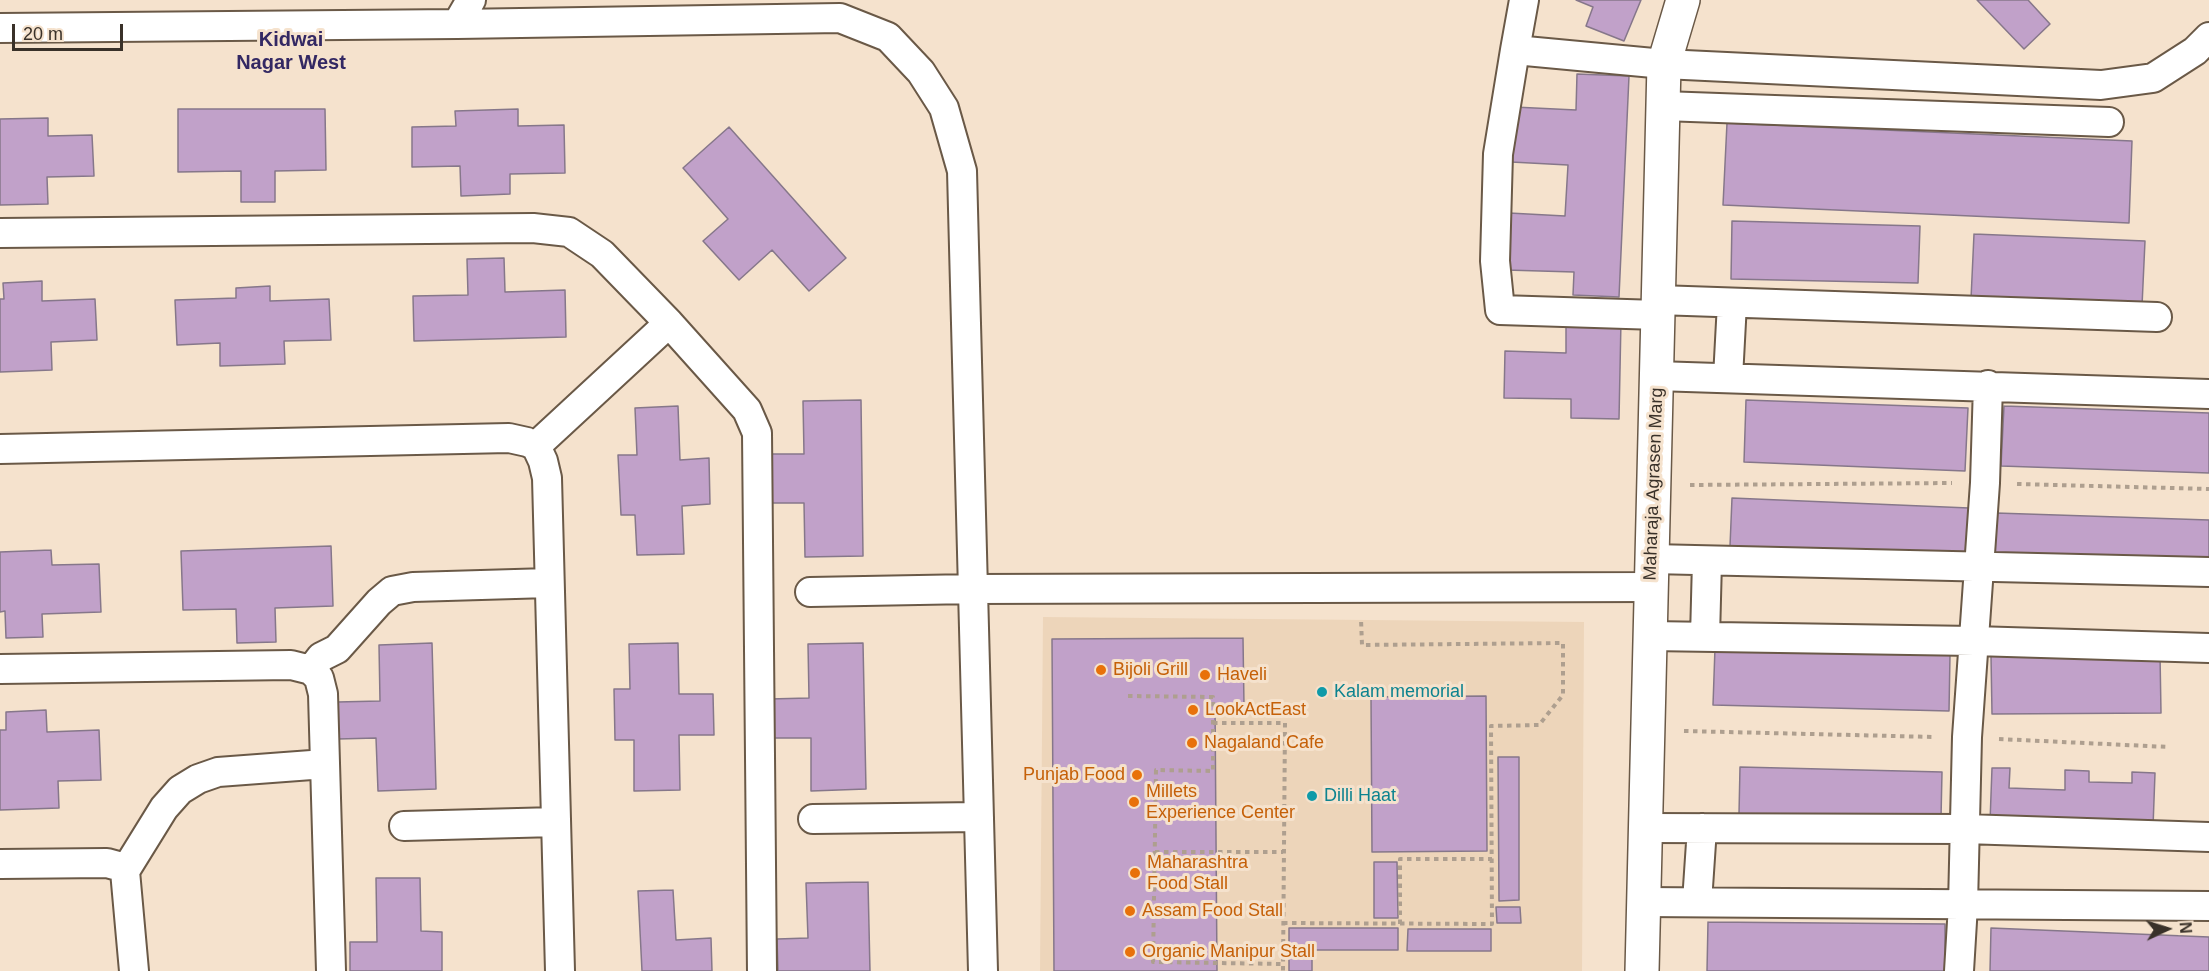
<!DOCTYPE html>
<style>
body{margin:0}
#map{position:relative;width:2209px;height:971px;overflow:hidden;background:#f5e2cd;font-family:Helvetica,sans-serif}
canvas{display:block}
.north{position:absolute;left:2137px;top:899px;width:60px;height:60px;-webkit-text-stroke:4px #f5e2cd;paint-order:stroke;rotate:86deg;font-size:16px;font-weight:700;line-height:24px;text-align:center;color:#393129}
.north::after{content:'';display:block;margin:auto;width:21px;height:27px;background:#393129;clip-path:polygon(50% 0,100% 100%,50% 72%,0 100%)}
.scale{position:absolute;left:12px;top:24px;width:111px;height:27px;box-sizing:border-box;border:3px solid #393129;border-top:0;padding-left:8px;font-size:18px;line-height:21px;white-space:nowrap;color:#393129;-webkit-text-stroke:4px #f5e2cd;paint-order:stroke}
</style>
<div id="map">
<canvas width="2209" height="971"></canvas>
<div class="north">N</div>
<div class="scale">20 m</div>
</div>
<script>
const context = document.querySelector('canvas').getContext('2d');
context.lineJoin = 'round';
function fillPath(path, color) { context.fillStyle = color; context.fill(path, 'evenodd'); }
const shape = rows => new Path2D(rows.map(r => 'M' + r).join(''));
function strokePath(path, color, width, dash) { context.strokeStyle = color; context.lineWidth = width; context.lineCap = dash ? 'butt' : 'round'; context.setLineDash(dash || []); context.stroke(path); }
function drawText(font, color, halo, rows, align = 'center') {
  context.font = font + ' Helvetica,sans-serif'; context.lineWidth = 6; context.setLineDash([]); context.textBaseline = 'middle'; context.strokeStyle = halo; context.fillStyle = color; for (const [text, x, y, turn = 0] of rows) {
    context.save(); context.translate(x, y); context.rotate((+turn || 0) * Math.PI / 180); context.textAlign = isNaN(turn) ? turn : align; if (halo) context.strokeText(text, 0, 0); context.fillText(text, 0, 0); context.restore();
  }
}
fillPath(shape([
 [1043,617,1584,622,1582,971,1040,971]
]), '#edd5ba');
const building = shape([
 [1576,0,1641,0,1624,41,1586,26,1593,7,1576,0],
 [1977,0,2028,0,2050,24,2024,49,1977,0],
 [1577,74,1629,76,1619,297,1573,295,1574,272,1506,270,1509,213,1565,216,1568,165,1511,162,1514,107,1576,110,1577,74],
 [178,109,325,109,326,170,275,171,275,202,241,202,241,171,178,172,178,109],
 [518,109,518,126,564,125,565,173,510,174,510,194,461,196,460,166,412,167,412,127,456,126,455,111,518,109],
 [48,118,48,136,92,135,94,176,47,177,48,204,0,205,0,119,48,118],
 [1727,123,2132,141,2129,223,1723,205,1727,123],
 [729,127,846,258,809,291,772,250,739,280,703,241,728,219,683,168,729,127],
 [1732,221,1920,226,1918,283,1731,279,1732,221],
 [1974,234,2145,241,2142,306,1971,299,1974,234],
 [504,258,505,292,565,290,566,337,414,341,413,296,468,295,467,259,504,258],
 [42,281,42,301,95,299,97,340,51,342,52,370,0,372,0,299,4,299,3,283,42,281],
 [270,286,270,301,329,299,331,340,284,341,285,364,220,366,220,343,177,345,175,300,236,298,236,288,270,286],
 [1566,319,1621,320,1619,419,1571,418,1571,399,1504,398,1505,351,1566,353,1566,319],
 [861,400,863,556,805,557,804,503,771,503,771,454,804,454,803,401,861,400],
 [1746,400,1968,408,1965,471,1744,462,1746,400],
 [678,406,680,460,709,458,710,504,682,506,684,554,637,555,635,515,621,515,618,455,637,455,635,408,678,406],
 [2004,406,2209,413,2209,473,2001,466,2004,406],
 [1732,498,1969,508,1966,557,1730,546,1732,498],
 [1996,513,2209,520,2209,562,1995,554,1996,513],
 [331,546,333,606,275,608,276,642,237,643,236,609,183,610,181,551,331,546],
 [51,550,52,565,99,564,101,612,42,614,43,637,6,638,5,611,0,612,0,552,51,550],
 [1243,638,1244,706,1215,705,1217,971,1054,971,1052,639,1243,638],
 [432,643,436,789,378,791,376,738,338,739,337,702,380,701,379,645,432,643],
 [678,643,679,694,713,694,714,735,679,735,680,790,634,791,634,740,615,740,614,689,630,689,629,644,678,643],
 [863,643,866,789,811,791,811,738,770,738,769,699,809,698,808,644,863,643],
 [1715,648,1950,655,1949,711,1713,705,1715,648],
 [2160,655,2161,713,1992,714,1991,656,2160,655],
 [1486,696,1487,851,1372,852,1371,697,1486,696],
 [46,710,47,732,99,730,101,780,58,781,59,808,0,810,0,730,6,730,6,712,46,710],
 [1498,757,1519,757,1519,900,1499,901,1498,757],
 [1740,767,1942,772,1941,818,1739,814,1740,767],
 [1992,768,2010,768,2009,788,2065,790,2065,770,2089,771,2089,782,2132,783,2132,772,2155,773,2153,827,1990,822,1992,768],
 [1374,862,1397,862,1398,918,1374,918,1374,862],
 [376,878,420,878,421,931,442,932,442,971,350,971,350,942,377,942,376,878],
 [868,882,870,971,778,971,777,939,808,938,806,883,868,882],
 [673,890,676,940,711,938,712,971,642,971,638,891,673,890],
 [1496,907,1520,907,1521,923,1497,923,1496,907],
 [1708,922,1945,924,1945,971,1707,971,1708,922],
 [1289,928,1398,928,1398,950,1312,950,1312,971,1289,971,1289,928],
 [1991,928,2209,937,2209,971,1990,971,1991,928],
 [1408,929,1491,929,1491,951,1407,951,1408,929]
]);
fillPath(building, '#c1a1c9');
strokePath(building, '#86778a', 1.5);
const minor = shape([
 [457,24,471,0],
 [0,28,457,24,840,18,888,37,921,72,944,108,962,171,983,971],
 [1515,50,1524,0],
 [1663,106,2109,122],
 [0,233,533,228,569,232,602,254,669,323,747,410,757,433,762,971],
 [1658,300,2157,317],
 [1658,315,1500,310,1495,261,1498,154,1515,50,1664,64,2101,85,2153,78,2195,51,2209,37],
 [1656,376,2209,394],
 [1728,378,1732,303],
 [536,446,669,323],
 [0,449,509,438,527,442,536,446,543,461,547,478,560,971],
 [1652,559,2209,572],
 [810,592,973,589,1651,587],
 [1650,636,1974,641,2209,648],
 [1705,637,1707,561],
 [0,669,291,665,311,670,319,678,323,694,331,971],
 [311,670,321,657,337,649,379,602,392,591,413,587,549,583],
 [813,819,979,817],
 [404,826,556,822],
 [1646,828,1965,829,2209,837],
 [0,864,107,863,118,866,125,871,134,971],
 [125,871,164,808,180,790,198,779,218,772,325,764],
 [1643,902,2209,906],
 [1697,902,1702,828],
 [1959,971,1963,905,1967,737,1985,483,1988,385]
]);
const tertiary = shape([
 [1642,971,1664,64,1683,0]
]);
strokePath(minor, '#6a5947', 32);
strokePath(tertiary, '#6a5947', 36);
strokePath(shape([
 [2017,484,2209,489],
 [1690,485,1952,483],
 [1128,696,1213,697,1213,771,1156,770,1153,962,1283,964],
 [1213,723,1285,723,1283,971],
 [1684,731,1935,737],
 [1999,739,2169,747],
 [1155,852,1283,852],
 [1283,923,1492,924,1491,726,1539,725,1563,695,1563,643,1362,645,1361,619],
 [1400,924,1400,859,1492,859]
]), '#ae9f8f', 4, [4.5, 4.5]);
strokePath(minor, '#fff', 28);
strokePath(tertiary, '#fff', 33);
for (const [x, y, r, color] of [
 [1101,670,6,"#e8710a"],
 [1205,675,6,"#e8710a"],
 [1322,692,6,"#0f9aa8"],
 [1193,710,6,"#e8710a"],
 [1192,743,6,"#e8710a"],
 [1137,775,6,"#e8710a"],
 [1312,796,6,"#0f9aa8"],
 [1134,802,6,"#e8710a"],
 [1135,873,6,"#e8710a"],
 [1130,911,6,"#e8710a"],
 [1130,952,6,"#e8710a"]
]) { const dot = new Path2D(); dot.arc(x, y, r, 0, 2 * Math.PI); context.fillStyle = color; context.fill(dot); strokePath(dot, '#f5e2cd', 2); }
drawText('18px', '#393129', '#f5e2cd', [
 ["Maharaja Agrasen Marg",1654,484,-88]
]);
drawText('18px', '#c56008', '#f5e2cd', [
 ["Bijoli Grill",1113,670],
 ["Haveli",1217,675],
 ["LookActEast",1205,710],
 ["Nagaland Cafe",1204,743],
 ["Punjab Food",1125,775,"right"],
 ["Millets",1146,792],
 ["Experience Center",1146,813],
 ["Maharashtra",1147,863],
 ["Food Stall",1147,884],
 ["Assam Food Stall",1142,911],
 ["Organic Manipur Stall",1142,952]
], 'left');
drawText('18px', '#0d838f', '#f5e2cd', [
 ["Kalam memorial",1334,692],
 ["Dilli Haat",1324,796]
], 'left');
drawText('bold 20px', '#332863', '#f5e2cd', [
 ["Kidwai",291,40],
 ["Nagar West",291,63]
]);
</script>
